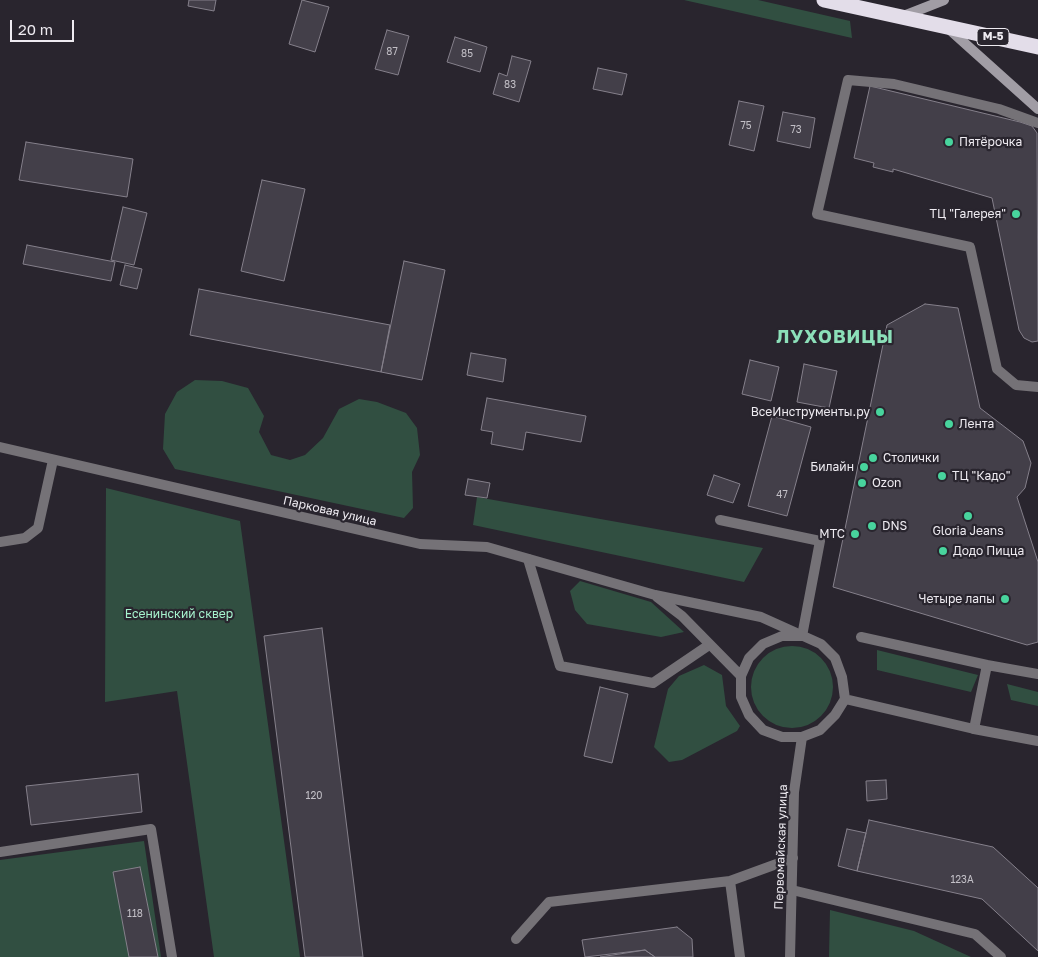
<!DOCTYPE html>
<meta charset="utf-8">
<style>
body{margin:0}
#map{position:relative;width:1038px;height:957px;overflow:hidden;background:#29252e;font-family:"Golos Text",sans-serif}
canvas{display:block}
.scale{position:absolute;left:10px;top:20px;width:64px;height:22px;box-sizing:border-box;border:2px solid #eeebf1;border-top:0;padding-left:6px;font-size:15px;line-height:18px;white-space:nowrap;color:#eeebf1;-webkit-text-stroke:4px #29252e;paint-order:stroke}
</style>
<div id="map">
<canvas width="1038" height="957"></canvas>
<div class="scale">20 m</div>
</div>
<script>
const context = document.querySelector('canvas').getContext('2d');
context.lineJoin = 'round';
function fillPath(path, color) { context.fillStyle = color; context.fill(path, 'evenodd'); }
const shape = rows => new Path2D(rows.map(r => 'M' + r).join(''));
function strokePath(path, color, width, dash) { context.strokeStyle = color; context.lineWidth = width; context.lineCap = dash ? 'butt' : 'round'; context.setLineDash(dash || []); context.stroke(path); }
function drawText(font, color, halo, rows, align = 'center') {
  context.font = font + ' "Golos Text",sans-serif'; context.lineWidth = 4.5; context.setLineDash([]); context.textBaseline = 'middle'; context.strokeStyle = halo; context.fillStyle = color; for (const [text, x, y, turn = 0] of rows) {
    context.save(); context.translate(x, y); context.rotate((+turn || 0) * Math.PI / 180); context.textAlign = isNaN(turn) ? turn : align; if (halo) context.strokeText(text, 0, 0); context.fillText(text, 0, 0); context.restore();
  }
}
fillPath(shape([
 [684,0,758,0,850,21,852,38],
 [195,380,222,381,248,388,264,416,259,432,271,455,290,460,305,455,323,438,339,409,359,399,377,402,406,413,417,428,420,455,412,472,413,508,404,518,175,469,163,449,165,414,177,392],
 [106,488,240,521,300,957,214,957,177,691,105,702],
 [477,497,763,548,744,582,473,525],
 [580,581,651,602,684,632,661,637,587,624,575,610,570,591],
 '751 687a41 41 0 1 1 82 0a41 41 0 1 1-82 0Z',
 [877,650,978,675,971,692,877,670],
 [704,665,722,675,726,706,740,726,737,731,682,760,669,762,654,747,668,689,679,676],
 [1007,684,1038,692,1038,706,1011,700],
 [144,841,161,957,0,957,0,860],
 [830,910,914,931,971,957,829,957]
]), '#314f41');
const building = shape([
 [189,0,216,0,214,11,188,6,189,0],
 [302,0,329,7,315,52,289,44,302,0],
 [387,30,409,36,398,75,375,69,387,30],
 [455,37,487,47,480,72,447,62,455,37],
 [512,56,531,61,519,102,493,94,499,73,507,76,512,56],
 [598,68,627,74,622,95,593,89,598,68],
 [870,86,1020,122,1032,126,1037,133,1038,341,1032,342,1024,338,1019,330,992,198,893,169,893,172,873,167,874,163,854,158,870,86],
 [739,101,764,106,754,151,729,145,739,101],
 [783,112,815,118,810,148,777,141,783,112],
 [26,142,133,159,127,197,19,180,26,142],
 [262,180,305,189,284,281,241,271,262,180],
 [123,207,147,213,134,265,111,260,123,207],
 [27,245,115,262,111,281,23,264,27,245],
 [404,261,445,270,422,380,381,372,404,261],
 [125,265,142,269,137,289,120,285,125,265],
 [199,289,390,325,381,372,190,335,199,289],
 [925,304,958,308,980,408,1023,441,1031,463,1025,488,1017,497,1038,562,1038,642,1027,645,833,587,887,325,925,304],
 [471,353,506,359,503,382,467,375,471,353],
 [750,360,779,367,771,401,742,394,750,360],
 [804,364,837,371,829,408,797,402,804,364],
 [487,398,586,416,581,442,526,432,523,450,491,444,493,432,481,430,487,398],
 [772,416,811,427,787,516,748,506,772,416],
 [714,475,740,484,733,503,707,495,714,475],
 [468,479,490,483,487,498,465,495,468,479],
 [322,628,363,957,305,957,264,636,322,628],
 [600,687,628,694,612,763,584,756,600,687],
 [138,774,142,812,31,825,26,786,138,774],
 [886,780,887,799,867,801,866,781,886,780],
 [869,820,993,847,1038,888,1038,951,982,899,857,871,869,820],
 [847,829,866,833,857,871,838,866,847,829],
 [140,867,158,957,129,957,113,872,140,867],
 [677,927,692,939,693,957,655,957,645,950,585,957,582,940,677,927],
 [645,950,655,957,600,957,645,950]
]);
fillPath(building, '#433f49');
strokePath(building, '#85808b', 1);
strokePath(shape([
 [1038,123,999,109,894,84,848,80,817,214,970,247,997,369,1016,385,1038,387],
 [720,520,820,541,802,636],
 [0,542,25,538,38,528,53,460],
 [528,559,560,666,653,683,709,645],
 [861,637,987,665],
 [974,729,987,665,1038,674],
 [0,852,151,829,172,957],
 [792,890,975,934,1001,957],
 [516,939,549,902,730,881],
 [740,957,730,881,793,858]
]), '#757277', 10);
strokePath(shape([
 [0,447,420,544,487,547,655,595,761,617,821,644,835,658,842,677,845,699,835,715,820,730,802,737,782,737,763,730,749,715,741,697,741,676,749,658,763,644,782,636,802,636],
 [657,597,682,616,741,676],
 [845,699,974,729,1038,741],
 [790,957,794,792,802,737]
]), '#757277', 10);
strokePath(shape([
 [901,17,944,0],
 [950,30,1038,109]
]), '#a19da5', 10);
strokePath(shape([
 [824,0,1038,47]
]), '#e3dde9', 15);
for (const [x, y, r, color] of [
 [949,142,5,"#48d49d"],
 [1016,214,5,"#48d49d"],
 [880,412,5,"#48d49d"],
 [949,424,5,"#48d49d"],
 [873,458,5,"#48d49d"],
 [864,467,5,"#48d49d"],
 [942,476,5,"#48d49d"],
 [862,483,5,"#48d49d"],
 [968,516,5,"#48d49d"],
 [872,526,5,"#48d49d"],
 [855,534,5,"#48d49d"],
 [943,551,5,"#48d49d"],
 [1005,599,5,"#48d49d"]
]) { const dot = new Path2D(); dot.arc(x, y, r, 0, 2 * Math.PI); context.fillStyle = color; context.fill(dot); strokePath(dot, '#29252e', 2); }
drawText('10px', '#c3c0c7', null, [
 ["87",392,52],
 ["85",467,54],
 ["83",510,85],
 ["75",746,126],
 ["73",796,130],
 ["47",782,495],
 ["120",314,796],
 ["123А",962,880],
 ["118",135,914]
]);
for (const [x, y, w] of [
 [993,37,32]
]) { const box = new Path2D(); box.roundRect(x - w / 2, y - 8.5, w, 17, 4); context.fillStyle = '#29252e'; context.fill(box); strokePath(box, '#eeebf1', 1); }
drawText('bold 11px', '#eeebf1', null, [
 ["М-5",993,37]
]);
drawText('12px', '#eeebf1', '#29252e', [
 ["Пятёрочка",959,142],
 ["ТЦ \"Галерея\"",1006,214,"right"],
 ["ВсеИнструменты.ру",870,412,"right"],
 ["Лента",959,424],
 ["Столички",883,458],
 ["Билайн",854,467,"right"],
 ["ТЦ \"Кадо\"",952,476],
 ["Ozon",872,483],
 ["DNS",882,526],
 ["Gloria Jeans",968,531,"center"],
 ["МТС",845,534,"right"],
 ["Додо Пицца",953,551],
 ["Четыре лапы",995,599,"right"]
], 'left');
drawText('12px', '#eeebf1', '#29252e', [
 ["Парковая улица",330,511,13],
 ["Первомайская улица",781,847,-88]
]);
drawText('12px', '#a6f3ce', '#29252e', [
 ["Есенинский сквер",179,614]
]);
context.letterSpacing = '1px';
drawText('bold 18px', '#8ce0b9', '#29252e', [
 ["ЛУХОВИЦЫ",835,337]
]);
context.letterSpacing = '0px';
</script>
